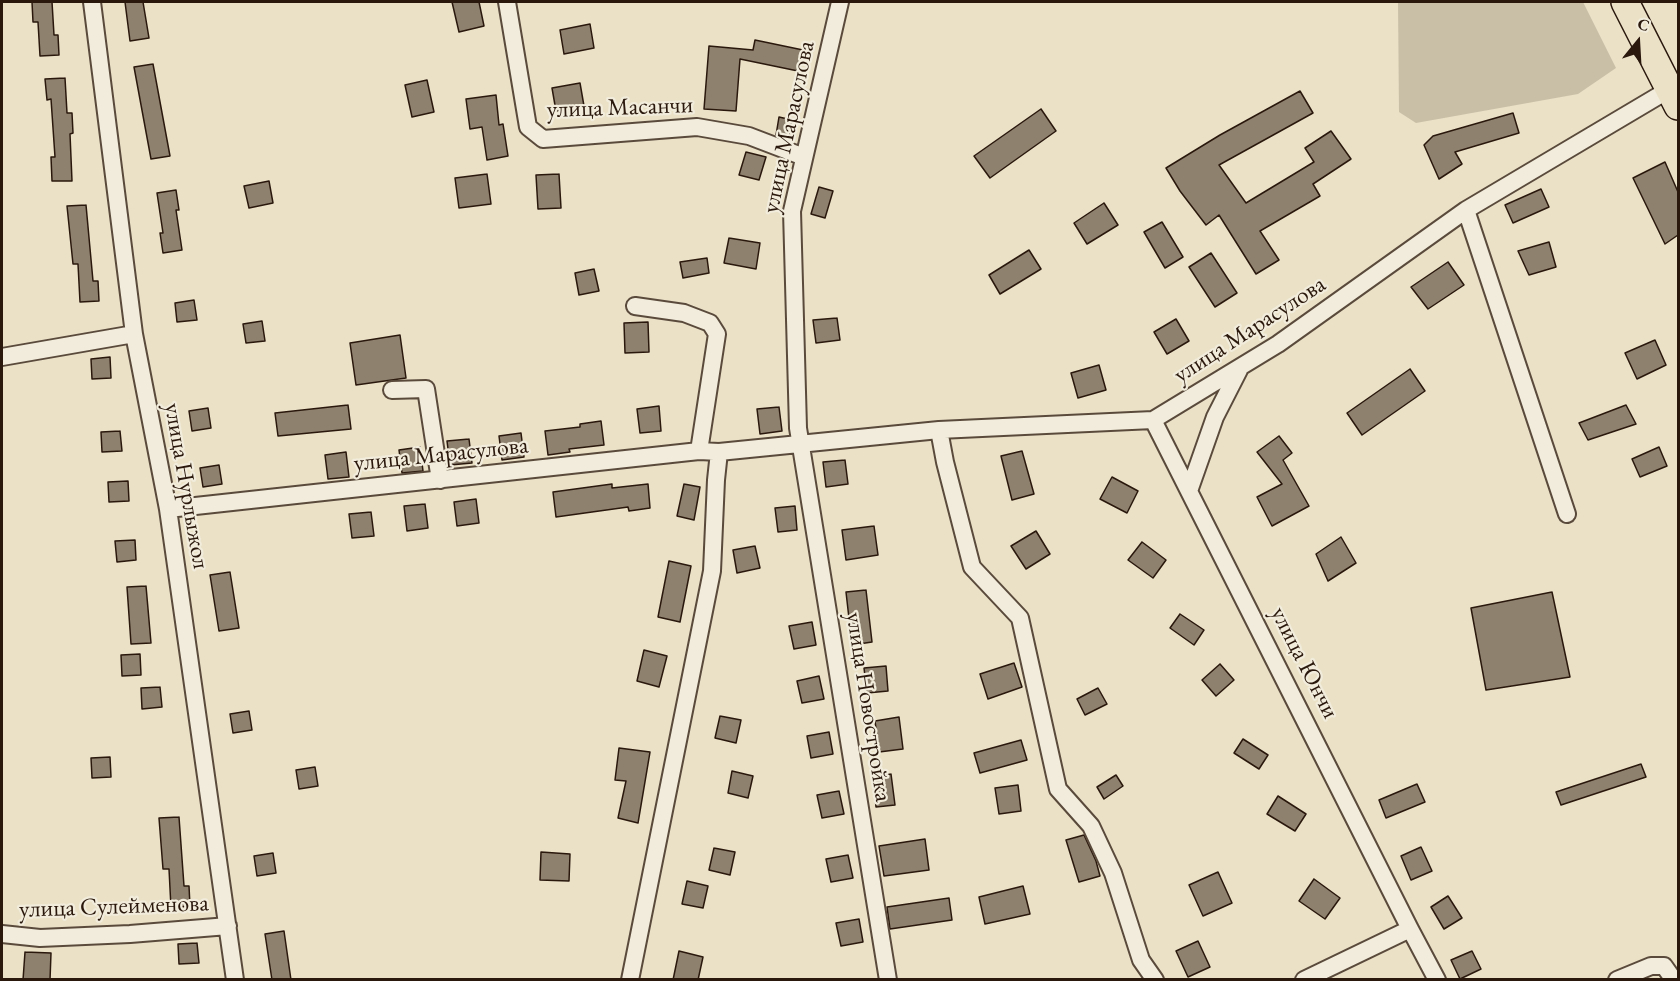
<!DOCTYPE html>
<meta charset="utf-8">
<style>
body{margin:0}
#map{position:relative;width:1680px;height:981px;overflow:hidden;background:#eae1c7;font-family:"EB Garamond",serif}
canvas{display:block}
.frame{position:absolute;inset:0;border:3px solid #2a180d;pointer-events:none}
.north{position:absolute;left:1608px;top:12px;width:60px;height:60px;-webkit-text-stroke:4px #f1ecdb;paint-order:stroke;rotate:18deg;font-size:16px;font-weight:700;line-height:24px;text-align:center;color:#2a180d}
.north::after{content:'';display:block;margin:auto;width:21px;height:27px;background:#2a180d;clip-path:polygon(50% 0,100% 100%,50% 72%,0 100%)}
</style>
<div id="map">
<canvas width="1680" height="981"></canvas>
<div class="frame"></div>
<div class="north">С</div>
</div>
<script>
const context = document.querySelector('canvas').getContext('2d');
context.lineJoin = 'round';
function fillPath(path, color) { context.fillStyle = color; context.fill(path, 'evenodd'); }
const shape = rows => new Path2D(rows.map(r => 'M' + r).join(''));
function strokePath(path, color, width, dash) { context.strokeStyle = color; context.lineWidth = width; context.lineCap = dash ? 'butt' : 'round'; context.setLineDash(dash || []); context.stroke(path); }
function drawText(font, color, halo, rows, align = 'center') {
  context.font = font + ' "EB Garamond",serif'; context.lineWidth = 4.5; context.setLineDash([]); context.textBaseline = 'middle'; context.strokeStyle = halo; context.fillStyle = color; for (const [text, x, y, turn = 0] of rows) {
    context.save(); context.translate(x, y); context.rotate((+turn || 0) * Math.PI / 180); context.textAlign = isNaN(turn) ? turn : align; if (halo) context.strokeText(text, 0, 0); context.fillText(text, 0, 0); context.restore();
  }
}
fillPath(shape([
 [1398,2,1583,2,1616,68,1578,94,1416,123,1399,112]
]), '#c9bfa7');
const building = shape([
 [32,2,52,2,54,35,58,35,59,55,40,56,38,22,33,22,32,2],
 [125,2,143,2,149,38,130,41,125,2],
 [452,2,479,2,484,26,459,32,452,2],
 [590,24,594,48,564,54,560,30,590,24],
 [755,40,803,50,798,71,740,59,736,111,704,109,709,46,753,50,755,40],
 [153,64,170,156,151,159,134,67,153,64],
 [65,78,67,113,72,113,73,133,70,134,72,181,52,181,51,157,55,157,51,99,47,100,45,79,65,78],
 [427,80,434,112,412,117,405,85,427,80],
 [580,83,584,106,556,111,552,88,580,83],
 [1300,91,1313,113,1219,165,1246,203,1314,162,1305,148,1331,131,1351,159,1313,184,1320,196,1260,231,1279,260,1256,274,1219,215,1206,225,1180,191,1166,168,1220,135,1300,91],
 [496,95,499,125,503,124,508,156,487,160,482,127,470,129,466,99,496,95],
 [1041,109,1056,131,990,178,974,156,1041,109],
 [1513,113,1519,133,1455,152,1462,164,1439,179,1424,145,1433,136,1513,113],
 [779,117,792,120,789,138,776,135,779,117],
 [746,152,766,157,759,180,739,175,746,152],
 [1665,162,1678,192,1678,235,1665,244,1633,178,1665,162],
 [487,174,491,204,459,208,455,178,487,174],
 [559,174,561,208,538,209,536,175,559,174],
 [269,181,273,203,249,208,244,186,269,181],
 [819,187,833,191,825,218,811,214,819,187],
 [1541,189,1549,207,1513,223,1505,205,1541,189],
 [176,190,179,210,176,210,182,250,163,253,160,233,163,233,157,193,176,190],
 [1104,203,1118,225,1087,244,1074,223,1104,203],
 [86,205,93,281,98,281,99,301,80,302,78,264,73,264,67,206,86,205],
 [1162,222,1183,257,1165,268,1144,232,1162,222],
 [729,238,760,243,756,269,724,263,729,238],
 [1549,242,1556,267,1529,275,1518,251,1549,242],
 [1029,250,1041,269,1000,294,989,275,1029,250],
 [1211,253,1237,293,1215,307,1189,267,1211,253],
 [707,258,709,273,683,278,680,262,707,258],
 [1448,262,1464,285,1428,309,1411,287,1448,262],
 [594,269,599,291,579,295,575,273,594,269],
 [194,300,197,320,177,322,175,303,194,300],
 [837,318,840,340,816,343,813,320,837,318],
 [1176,319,1189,341,1167,354,1154,332,1176,319],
 [262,321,265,341,246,343,243,324,262,321],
 [648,322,649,352,625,353,624,323,648,322],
 [400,335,406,378,356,385,350,343,400,335],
 [1655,340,1666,365,1637,379,1625,353,1655,340],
 [110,357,111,378,92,379,91,359,110,357],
 [1099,365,1106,390,1078,398,1071,373,1099,365],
 [1410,369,1425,391,1362,435,1347,413,1410,369],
 [348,405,351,429,278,436,275,413,348,405],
 [1626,405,1636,424,1588,440,1579,423,1626,405],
 [659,406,661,431,640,433,637,409,659,406],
 [779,407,782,431,760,434,757,409,779,407],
 [208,408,211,428,192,431,189,411,208,408],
 [601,421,604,445,569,449,570,452,548,455,545,431,580,427,580,424,601,421],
 [120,431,122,451,102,452,101,432,120,431],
 [521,433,524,457,502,460,499,436,521,433],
 [1279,436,1292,453,1283,460,1309,506,1272,526,1257,497,1282,484,1257,452,1279,436],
 [469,439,472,463,450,465,447,441,469,439],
 [420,447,423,471,402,473,399,450,420,447],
 [1659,447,1667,466,1640,477,1632,459,1659,447],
 [1022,451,1034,494,1012,500,1001,456,1022,451],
 [346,452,349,477,328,479,325,455,346,452],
 [845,460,848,484,826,487,823,462,845,460],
 [219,465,222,484,203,487,200,468,219,465],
 [1112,477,1138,491,1127,513,1100,499,1112,477],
 [128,481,129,501,109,502,108,482,128,481],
 [612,484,612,488,648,484,650,508,629,511,628,507,556,517,553,492,612,484],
 [684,484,700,487,694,520,677,516,684,484],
 [476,499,479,523,457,526,454,502,476,499],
 [425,504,428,528,407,531,404,506,425,504],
 [795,506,797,530,778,532,775,508,795,506],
 [371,512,374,536,352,538,349,514,371,512],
 [874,526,878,555,846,560,842,530,874,526],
 [1036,531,1050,554,1026,569,1011,546,1036,531],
 [1341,537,1356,563,1328,581,1316,554,1341,537],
 [135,540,136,560,117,562,115,541,135,540],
 [1142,542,1166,560,1153,578,1128,560,1142,542],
 [755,546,760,568,737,573,733,550,755,546],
 [669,561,691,566,680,622,658,617,669,561],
 [230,572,239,628,219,631,210,575,230,572],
 [146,586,151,643,131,644,127,587,146,586],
 [866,590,872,642,852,645,846,592,866,590],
 [1552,592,1570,677,1486,690,1471,608,1552,592],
 [1180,614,1204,630,1194,645,1170,628,1180,614],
 [812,622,816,645,794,649,789,626,812,622],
 [644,650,667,656,659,687,637,681,644,650],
 [140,654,141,675,122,676,121,655,140,654],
 [1014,663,1022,687,988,699,980,674,1014,663],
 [1220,664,1234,680,1216,696,1202,680,1220,664],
 [886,666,888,691,867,693,864,668,886,666],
 [819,676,824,699,802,703,797,681,819,676],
 [160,687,162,707,142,709,141,688,160,687],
 [1098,688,1107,704,1085,715,1077,699,1098,688],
 [249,711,252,730,233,733,230,714,249,711],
 [720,716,741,720,736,743,715,738,720,716],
 [899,717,903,749,879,752,875,721,899,717],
 [829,732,833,754,811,758,807,736,829,732],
 [1243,739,1268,755,1259,769,1234,753,1243,739],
 [1021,740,1027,760,980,773,974,753,1021,740],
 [619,748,650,752,638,823,618,818,626,781,615,780,619,748],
 [110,757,111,777,92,778,91,758,110,757],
 [1641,764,1646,777,1561,805,1556,792,1641,764],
 [315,767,318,786,299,789,296,770,315,767],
 [732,771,753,776,748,798,728,793,732,771],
 [891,774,895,805,876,807,873,776,891,774],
 [1116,775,1123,786,1104,799,1097,787,1116,775],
 [1417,784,1425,802,1386,818,1379,800,1417,784],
 [1018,785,1021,811,999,814,995,788,1018,785],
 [839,791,844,814,822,818,817,795,839,791],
 [1278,796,1306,814,1295,831,1267,814,1278,796],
 [179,817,184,886,189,886,190,906,171,908,169,869,163,869,159,818,179,817],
 [1084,835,1096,861,1100,876,1079,882,1066,840,1084,835],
 [925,839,929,870,884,876,879,846,925,839],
 [1421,847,1432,871,1411,880,1401,856,1421,847],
 [714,848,735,852,730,875,709,870,714,848],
 [541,852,570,854,569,881,540,880,541,852],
 [273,853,276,873,257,876,254,856,273,853],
 [848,855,853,878,831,882,826,859,848,855],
 [1218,872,1232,903,1203,916,1189,885,1218,872],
 [1314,879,1340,898,1325,919,1299,901,1314,879],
 [687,881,708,886,703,908,682,904,687,881],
 [1023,886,1030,914,985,924,979,897,1023,886],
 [1448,896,1462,918,1444,929,1431,907,1448,896],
 [949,898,952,920,890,929,887,907,949,898],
 [859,919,863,942,841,946,836,923,859,919],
 [284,931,291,980,272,980,265,934,284,931],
 [1198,941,1210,967,1188,977,1176,951,1198,941],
 [197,943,199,963,179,964,178,944,197,943],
 [679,951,703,957,698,980,673,980,679,951],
 [1472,951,1481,969,1460,979,1451,960,1472,951],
 [25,952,51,953,50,980,23,980,25,952]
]);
fillPath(building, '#8e816e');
strokePath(building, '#2a180d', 1.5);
const street = shape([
 [92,2,134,334,168,509,235,980],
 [507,2,528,127,543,139,697,127,749,136,804,157],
 [840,2,792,211,798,428,888,980],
 [1466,210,1567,514],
 [635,306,684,313,710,323,717,334,699,451],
 [2,357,134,334],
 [392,390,426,389,440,480],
 [1153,420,1410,929,1437,980],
 [939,430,945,462,972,567,1020,618,1058,789,1091,826,1113,873,1141,960,1155,980],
 [1189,491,1215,417,1239,370],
 [168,509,699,451,719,452,939,430,1153,420,1278,344,1466,210,1670,89],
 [2,934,40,938,130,934,228,926],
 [630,980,712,571,716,480,719,452],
 [1304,980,1410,929],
 [1617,980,1651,966,1664,966,1674,980]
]);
const primary = shape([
 [1625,2,1678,106]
]);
strokePath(street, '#5a4a3c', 20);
strokePath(primary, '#2a180d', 30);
strokePath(street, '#f1ecdb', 16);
strokePath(primary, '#eae1c7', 27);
drawText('24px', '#2a180d', '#f1ecdb', [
 ["улица Масанчи",620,108,-2],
 ["улица Марасулова",789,127,-78],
 ["улица Марасулова",1250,330,-33],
 ["улица Марасулова",441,455,-6],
 ["улица Нурлыжол",186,486,80],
 ["улица Юнчи",1304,663,63],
 ["улица Новостройка",868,707,81],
 ["улица Сулейменова",114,907,-2]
]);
</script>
